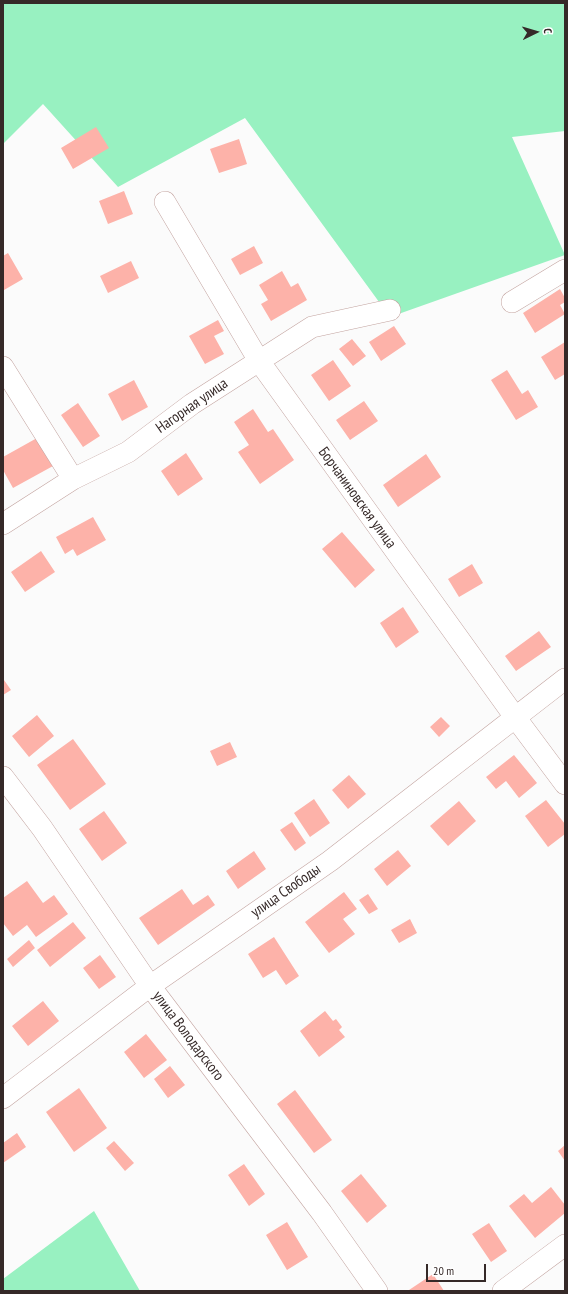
<!DOCTYPE html>
<meta charset="utf-8">
<style>
body{margin:0}
#map{position:relative;width:568px;height:1294px;overflow:hidden;background:#fbfbfb;font-family:"PT Sans Narrow",sans-serif}
canvas{display:block}
.frame{position:absolute;inset:0;border:4px solid #352928;pointer-events:none}
.north{position:absolute;left:516px;top:12px;width:40px;height:40px;-webkit-text-stroke:3px #fff;paint-order:stroke;rotate:85deg;font-size:11px;font-weight:700;line-height:16px;text-align:center;color:#352928}
.north::after{content:'';display:block;margin:auto;width:14px;height:18px;background:#352928;clip-path:polygon(50% 0,100% 100%,50% 72%,0 100%)}
.scale{position:absolute;left:426px;top:1264px;width:60px;height:18px;box-sizing:border-box;border:2px solid #352928;border-top:0;padding-left:5px;font-size:12px;line-height:14px;white-space:nowrap;color:#352928;-webkit-text-stroke:3px #fff;paint-order:stroke}
</style>
<div id="map">
<canvas width="568" height="1294"></canvas>
<div class="frame"></div>
<div class="north">С</div>
<div class="scale">20 m</div>
</div>
<script>
const context = document.querySelector('canvas').getContext('2d');
context.lineJoin = 'round';
function fillPath(path, color) { context.fillStyle = color; context.fill(path, 'evenodd'); }
const shape = rows => new Path2D(rows.map(r => 'M' + r).join(''));
function strokePath(path, color, width, dash) { context.strokeStyle = color; context.lineWidth = width; context.lineCap = dash ? 'butt' : 'round'; context.setLineDash(dash || []); context.stroke(path); }
function drawText(font, color, halo, rows, align = 'center') {
  context.font = font + ' "PT Sans Narrow",sans-serif'; context.lineWidth = 3; context.setLineDash([]); context.textBaseline = 'middle'; context.strokeStyle = halo; context.fillStyle = color; for (const [text, x, y, turn = 0] of rows) {
    context.save(); context.translate(x, y); context.rotate((+turn || 0) * Math.PI / 180); context.textAlign = isNaN(turn) ? turn : align; if (halo) context.strokeText(text, 0, 0); context.fillText(text, 0, 0); context.restore();
  }
}
fillPath(shape([
 [3,3,565,3,565,131,512,137,565,255,390,317,245,118,118,187,43,104,3,144],
 [94,1211,140,1291,3,1291,3,1279]
]), '#98f1c1');
fillPath(shape([
 [96,127,109,148,73,169,61,148],
 [239,139,247,164,219,173,210,149],
 [124,191,133,214,108,224,99,201],
 [254,246,263,263,240,275,231,259],
 [8,253,23,279,4,290,3,256],
 [131,261,139,278,108,293,100,276],
 [282,271,291,287,298,283,307,300,271,321,261,304,268,300,259,285],
 [560,289,565,298,565,302,560,305,565,314,535,333,523,313],
 [218,320,224,331,214,336,224,354,205,364,189,336],
 [394,326,406,344,381,361,369,342],
 [352,339,366,356,353,366,339,349],
 [565,342,565,374,555,380,541,357],
 [333,360,351,386,329,401,311,375],
 [507,370,522,394,528,390,538,407,516,420,491,380],
 [134,380,148,407,122,421,108,394],
 [364,401,378,421,350,440,336,420],
 [78,403,100,436,83,447,61,415],
 [253,409,268,432,273,429,294,460,260,484,238,452,249,445,234,422],
 [37,438,53,466,13,488,3,470,3,457],
 [186,453,203,479,178,496,161,471],
 [426,454,441,477,398,507,383,485],
 [93,517,106,540,77,556,73,549,65,554,56,537],
 [342,532,375,570,355,588,322,549],
 [41,551,55,572,25,592,11,572],
 [472,564,483,583,459,597,448,579],
 [403,607,419,632,396,648,380,623],
 [539,631,551,647,516,671,505,656],
 [4,680,11,690,3,695,3,681],
 [37,715,54,736,29,757,12,736],
 [441,717,450,726,439,737,430,727],
 [73,739,106,784,70,810,37,765],
 [230,742,237,757,217,766,210,751],
 [514,755,537,783,519,798,506,781,496,789,486,777],
 [349,775,366,794,348,809,332,790],
 [314,799,330,823,310,837,294,813],
 [546,800,565,824,565,834,548,847,525,816],
 [459,801,476,821,448,846,430,826],
 [104,811,127,843,102,861,79,829],
 [292,822,306,843,295,851,280,830],
 [398,850,411,866,387,886,374,869],
 [254,851,266,869,238,889,226,871],
 [27,881,43,903,54,895,68,914,36,937,27,925,13,936,3,923,3,898],
 [182,889,193,905,208,895,215,905,158,945,139,918],
 [344,892,357,909,343,919,355,934,329,953,305,922],
 [368,894,378,909,369,914,359,900],
 [410,919,417,933,399,943,391,930],
 [73,922,86,938,50,967,37,950],
 [274,937,299,976,286,985,276,970,263,978,248,954],
 [29,940,35,948,13,967,7,959],
 [100,955,116,977,99,989,83,968],
 [43,1001,59,1021,28,1046,12,1026],
 [325,1011,333,1021,336,1019,342,1027,339,1030,345,1037,319,1057,300,1031],
 [146,1034,167,1060,144,1078,124,1052],
 [170,1066,185,1085,168,1098,154,1079],
 [79,1088,107,1128,74,1152,46,1112],
 [295,1090,332,1140,314,1153,277,1104],
 [17,1133,26,1147,3,1163,3,1143],
 [114,1141,134,1163,125,1171,106,1148],
 [565,1145,565,1161,558,1151],
 [244,1164,265,1194,249,1206,228,1175],
 [361,1174,387,1206,367,1223,341,1191],
 [551,1187,565,1205,565,1213,535,1238,509,1206,524,1194,532,1203],
 [287,1222,308,1257,287,1270,266,1235],
 [489,1223,507,1251,491,1262,472,1234],
 [433,1274,444,1291,410,1291,409,1290]
]), '#fdb2a9');
const minor = shape([
 [165,202,259,361,515,717,565,784],
 [512,302,565,270],
 [3,367,73,479],
 [3,524,73,479,128,452,192,404,312,327,390,310],
 [3,777,42,828,150,986,322,1213,377,1291],
 [3,1098,150,986,330,861,565,679],
 [503,1291,565,1245]
]);
strokePath(minor, '#c3a4a0', 22);
strokePath(minor, '#fff', 21);
drawText('15px', '#352928', '#fff', [
 ["Нагорная улица",192,406,-35],
 ["Борчаниновская улица",357,498,54],
 ["улица Свободы",286,891,-35],
 ["улица Володарского",188,1036,53]
]);
</script>
